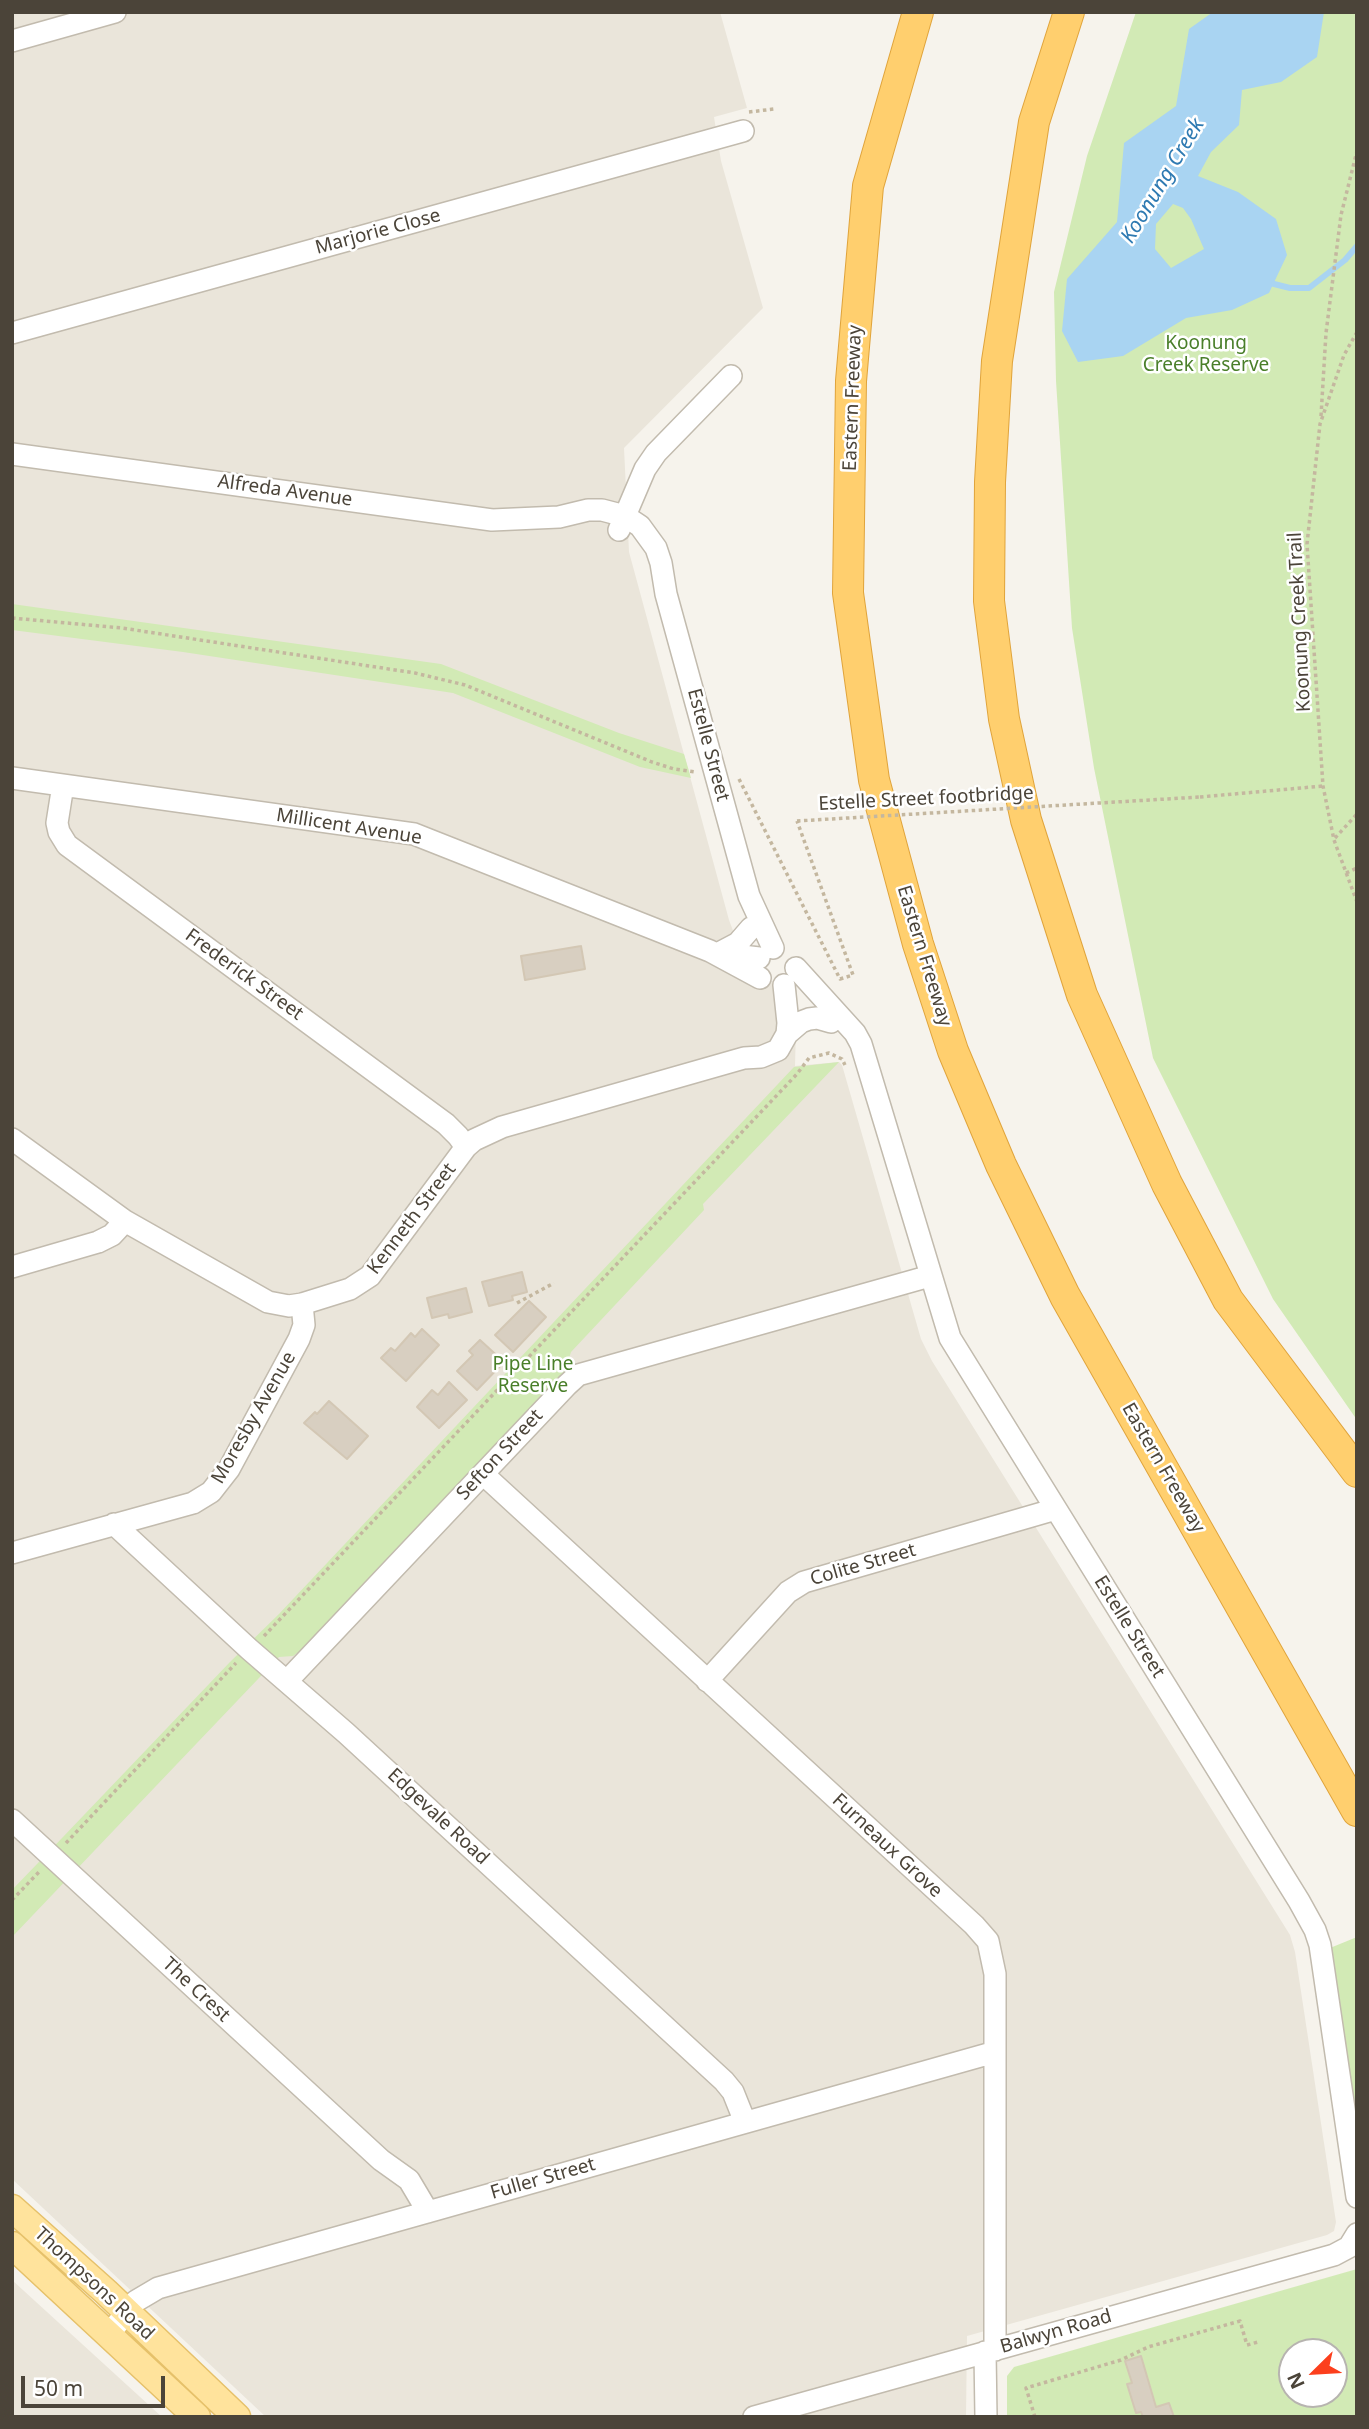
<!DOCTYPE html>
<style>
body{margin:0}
#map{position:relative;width:1369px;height:2429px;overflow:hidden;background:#f6f3ec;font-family:"Noto Sans",sans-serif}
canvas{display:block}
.frame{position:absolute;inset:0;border:14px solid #4b4439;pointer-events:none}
.north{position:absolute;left:1278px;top:2338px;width:70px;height:70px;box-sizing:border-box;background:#fff;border:2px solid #b7b4b0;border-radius:50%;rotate:246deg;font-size:19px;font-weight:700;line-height:28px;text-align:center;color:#4b4439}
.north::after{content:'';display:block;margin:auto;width:24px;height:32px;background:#fc3f1d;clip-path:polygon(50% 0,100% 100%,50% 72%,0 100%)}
.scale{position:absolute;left:21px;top:2376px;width:144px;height:32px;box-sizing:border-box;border:4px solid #4b4439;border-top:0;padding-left:9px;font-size:21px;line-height:24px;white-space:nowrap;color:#4b4439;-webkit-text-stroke:5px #fff;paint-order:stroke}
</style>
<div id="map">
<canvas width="1369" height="2429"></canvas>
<div class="frame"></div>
<div class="north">N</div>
<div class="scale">50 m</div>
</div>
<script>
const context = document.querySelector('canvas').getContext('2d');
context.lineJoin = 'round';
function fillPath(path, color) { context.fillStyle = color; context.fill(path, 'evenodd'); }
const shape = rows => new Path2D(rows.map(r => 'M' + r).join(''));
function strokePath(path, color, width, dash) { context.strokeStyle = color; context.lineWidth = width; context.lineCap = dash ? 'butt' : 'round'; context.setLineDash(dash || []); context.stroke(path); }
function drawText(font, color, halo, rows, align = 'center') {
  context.font = font + ' "Noto Sans",sans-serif'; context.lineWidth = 5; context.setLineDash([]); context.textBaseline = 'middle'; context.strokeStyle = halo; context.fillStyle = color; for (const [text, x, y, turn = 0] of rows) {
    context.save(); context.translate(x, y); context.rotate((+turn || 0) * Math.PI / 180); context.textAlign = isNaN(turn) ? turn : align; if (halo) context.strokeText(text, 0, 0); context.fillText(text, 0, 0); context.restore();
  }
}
fillPath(shape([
 [12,12,720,12,747,108,714,117,721,161,763,308,624,448,629,552,729,920,749,973,797,990,795,1066,839,1062,842,1065,921,1339,932,1361,1290,1935,1295,1952,1336,2222,1334,2231,1327,2235,967,2336,966,2417,266,2417,12,2179],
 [12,2280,162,2417,12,2417]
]), '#eae5da');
fillPath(shape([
 [1136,12,1357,12,1357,1420,1273,1299,1153,1058,1094,768,1072,628,1056,381,1054,292,1087,156],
 [12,604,441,664,619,733,684,754,691,778,640,767,453,693,183,652,12,630],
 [839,1062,703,1204,704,1210,571,1352,564,1374,307,1646,293,1656,279,1657,12,1937,12,1890,63,1837,230,1662,279,1614,794,1067],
 [1357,1937,1357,2123,1330,1948],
 [1357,2269,1357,2417,1007,2417,1007,2376,1014,2367],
 [1292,2352,1334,2352,1334,2394,1292,2394]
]), '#d2eab5');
fillPath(shape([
 [1213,12,1324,12,1317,57,1281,82,1242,90,1239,125,1211,152,1198,176,1238,192,1276,219,1287,255,1269,293,1232,310,1186,318,1123,356,1078,362,1062,331,1067,279,1117,222,1124,143,1176,106,1189,29],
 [1173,204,1183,208,1191,219,1204,249,1171,268,1155,249,1156,224]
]), '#a9d4f2');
strokePath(shape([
 [1274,284,1290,288,1309,288,1345,260,1357,246]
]), '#a9d4f2', 6);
const building = shape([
 [581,946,585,969,525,980,521,956,581,946],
 [522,1272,527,1292,512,1296,513,1300,489,1306,482,1282,522,1272],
 [466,1288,472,1312,449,1318,448,1314,432,1318,427,1298,466,1288],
 [529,1301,546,1317,513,1352,495,1335,529,1301],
 [422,1329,439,1345,406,1381,381,1358,391,1348,395,1351,411,1333,415,1337,422,1329],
 [480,1340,504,1362,477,1390,457,1371,473,1355,469,1351,480,1340],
 [449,1382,467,1400,439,1428,417,1407,432,1390,438,1395,449,1382],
 [329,1401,368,1436,347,1459,304,1423,315,1412,317,1414,329,1401],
 [1141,2356,1156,2407,1169,2403,1174,2417,1143,2417,1141,2412,1136,2413,1127,2384,1132,2383,1125,2361,1141,2356]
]);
fillPath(building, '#d8cfc1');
strokePath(building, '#d3c7b4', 2);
const minor = shape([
 [12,41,115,12],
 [12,333,743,131],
 [12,454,492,520,559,517,588,510,602,510,625,516,640,526,656,548,661,563,666,594,749,896,773,948],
 [619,530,645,469,656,453,731,376],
 [12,778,414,834,710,951,760,978],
 [63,785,57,823,59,832,67,845,446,1124,458,1136,466,1147],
 [719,953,738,943,751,928],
 [725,954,759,958],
 [796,968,855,1033,861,1044,950,1338,1299,1901,1315,1930,1320,1945,1357,2197],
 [787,1034,801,1022,809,1019,817,1018,831,1022],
 [12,1139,125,1221],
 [12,1267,98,1242,112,1235,125,1221,268,1302,289,1306,302,1304,350,1289,370,1276,466,1147,474,1140,502,1127,744,1058,761,1057,778,1050,787,1034,788,1023,784,985],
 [483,1474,974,1925,988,1941,995,1974,995,2350],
 [114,1524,249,1649,346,1733,724,2081,733,2092,745,2122],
 [12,1553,193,1503,211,1492,229,1469,299,1339,304,1325,302,1304],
 [287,1681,567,1385,578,1375,930,1276],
 [707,1681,788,1592,804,1582,1056,1509],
 [12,1820,381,2160,409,2180,428,2212],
 [109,2334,136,2301,158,2288,995,2052],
 [985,2352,986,2417],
 [754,2417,1334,2255,1349,2247,1357,2234]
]);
const major = shape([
 [12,2208,106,2292,237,2417],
 [12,2245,197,2417]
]);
const highway = shape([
 [918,12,868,186,851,381,848,593,874,780,918,944,953,1051,1001,1165,1065,1296,1357,1811],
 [1069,12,1034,122,997,361,990,482,989,601,1004,719,1026,820,1082,995,1167,1184,1228,1300,1357,1472]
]);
strokePath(minor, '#c2bbae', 24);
strokePath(major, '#e6c16a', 29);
strokePath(highway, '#e0a43c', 32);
strokePath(shape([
 [749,112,774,109],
 [1357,332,1344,355,1320,424,1307,544,1323,786,1334,840,1357,902],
 [1321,416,1326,333,1341,215,1357,151],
 [12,618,122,628,415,673,465,685,652,762,674,769,695,772],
 [739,779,840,979,853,975,797,821],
 [1200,797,1323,786],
 [1335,838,1357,814],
 [1346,873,1357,868],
 [517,1303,554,1283],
 [264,1636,797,1074,809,1058,829,1053,842,1059,845,1065],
 [66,1843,236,1663],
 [12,1900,39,1872],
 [1035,2417,1026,2388,1121,2360,1148,2347,1240,2321,1247,2345,1258,2342]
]), '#c4b79f', 3.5, [3.5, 3.5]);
strokePath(minor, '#fff', 21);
strokePath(major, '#ffe39c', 26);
strokePath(highway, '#ffcf6e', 30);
strokePath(shape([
 [797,821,1200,797]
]), '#c4b79f', 3.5, [3.5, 3.5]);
drawText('19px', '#4b4439', '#fff', [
 ["Marjorie Close",378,232,-15],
 ["Eastern Freeway",853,398,-88],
 ["Alfreda Avenue",285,491,8],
 ["Koonung Creek Trail",1300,622,-93],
 ["Estelle Street",708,745,75],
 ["Estelle Street footbridge",926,799,-3],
 ["Millicent Avenue",349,827,9],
 ["Eastern Freeway",924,956,73],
 ["Frederick Street",244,975,36],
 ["Kenneth Street",412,1219,-53],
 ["Moresby Avenue",254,1418,-60],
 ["Sefton Street",500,1455,-47],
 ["Eastern Freeway",1163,1468,60],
 ["Colite Street",863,1565,-16],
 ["Estelle Street",1129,1627,58],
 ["Edgevale Road",438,1817,43],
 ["Furneaux Grove",887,1846,43],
 ["The Crest",196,1990,43],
 ["Fuller Street",543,2179,-16],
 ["Thompsons Road",94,2284,43],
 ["Balwyn Road",1056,2332,-16]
]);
drawText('19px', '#4a7f2a', '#fff', [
 ["Koonung",1206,344],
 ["Creek Reserve",1206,366],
 ["Pipe Line",533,1365],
 ["Reserve",533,1387]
]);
drawText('italic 21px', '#2e7ab2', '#fff', [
 ["Koonung Creek",1163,181,-59]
]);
</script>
